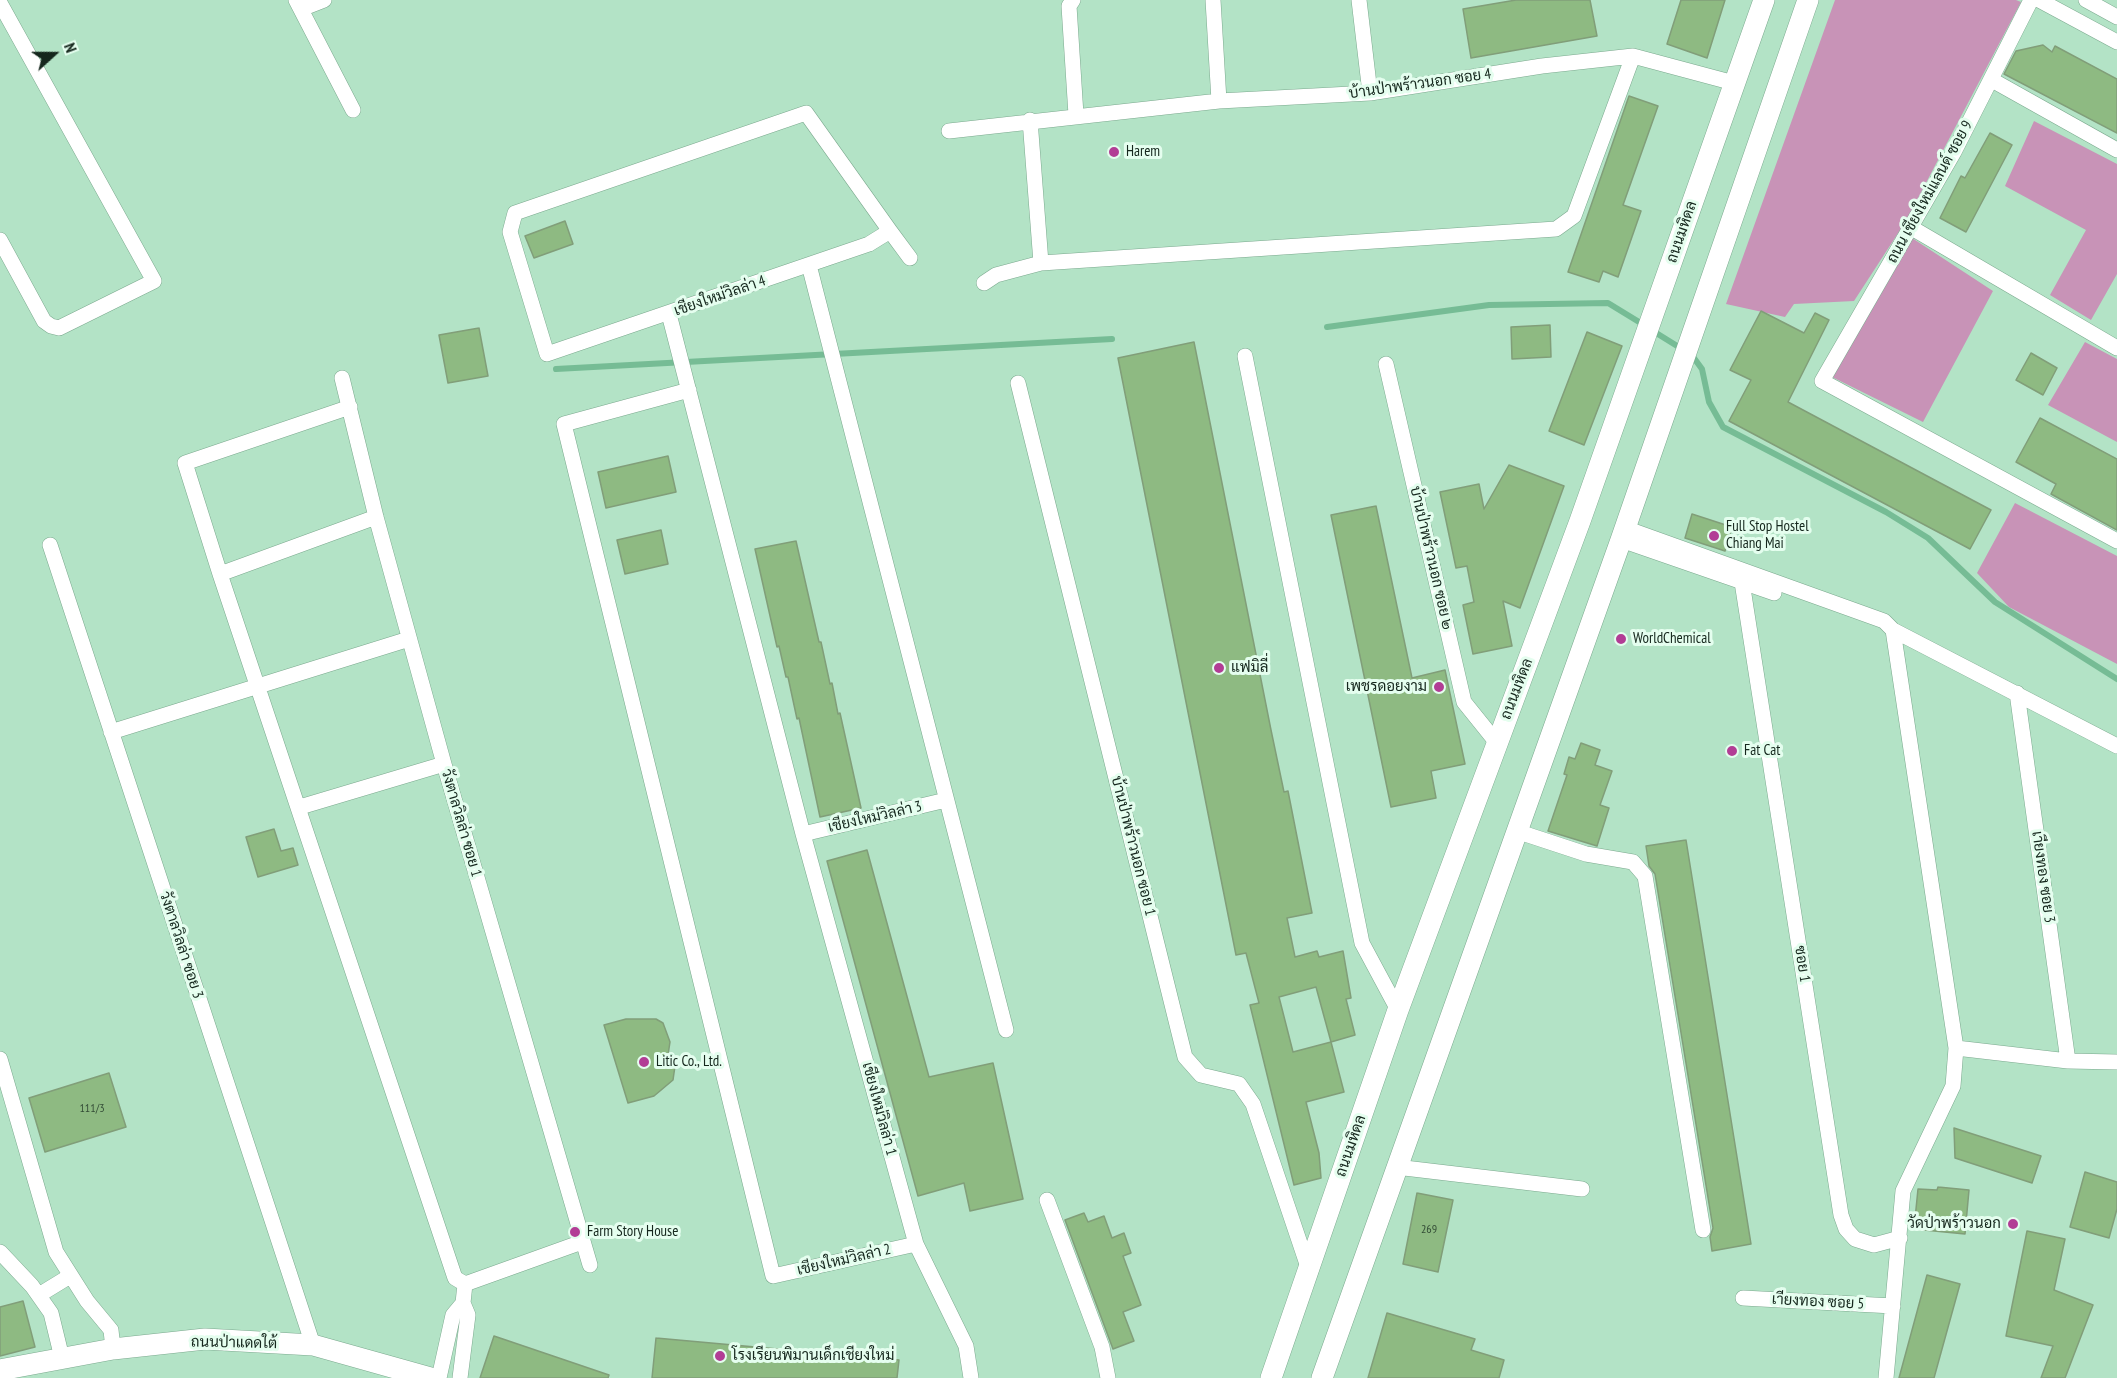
<!DOCTYPE html>
<meta charset="utf-8">
<style>
body{margin:0}
#map{position:relative;width:2117px;height:1378px;overflow:hidden;background:#b3e3c6;font-family:"PT Sans Narrow",sans-serif}
canvas{display:block}
.north{position:absolute;left:24px;top:24px;width:60px;height:60px;-webkit-text-stroke:4px #e5feef;paint-order:stroke;rotate:69deg;font-size:16px;font-weight:700;line-height:24px;text-align:center;color:#15271d}
.north::after{content:'';display:block;margin:auto;width:21px;height:27px;background:#15271d;clip-path:polygon(50% 0,100% 100%,50% 72%,0 100%)}
</style>
<div id="map">
<canvas width="2117" height="1378"></canvas>
<div class="north">N</div>
</div>
<script>
const context = document.querySelector('canvas').getContext('2d');
context.lineJoin = 'round';
function fillPath(path, color) { context.fillStyle = color; context.fill(path, 'evenodd'); }
const shape = rows => new Path2D(rows.map(r => 'M' + r).join(''));
function strokePath(path, color, width, dash) { context.strokeStyle = color; context.lineWidth = width; context.lineCap = dash ? 'butt' : 'round'; context.setLineDash(dash || []); context.stroke(path); }
function drawText(font, color, halo, rows, align = 'center') {
  context.font = font + ' "PT Sans Narrow",Sarabun,sans-serif'; context.lineWidth = 6; context.setLineDash([]); context.textBaseline = 'middle'; context.strokeStyle = halo; context.fillStyle = color; for (const [text, x, y, turn = 0] of rows) {
    context.save(); context.translate(x, y); context.rotate((+turn || 0) * Math.PI / 180); context.textAlign = isNaN(turn) ? turn : align; if (halo) context.strokeText(text, 0, 0); context.fillText(text, 0, 0); context.restore();
  }
}
fillPath(shape([
 [1835,0,2016,0,2021,2,1906,221,1854,301,1794,304,1785,317,1726,304],
 [2034,121,2117,164,2117,274,2091,320,2050,295,2086,230,2005,186],
 [1912,238,1993,291,1923,422,1832,377],
 [2085,342,2117,359,2117,442,2048,405],
 [2015,503,2117,556,2117,664,2009,607,1977,573]
]), '#c893b7');
strokePath(shape([
 [1327,327,1489,305,1608,303,1644,325],
 [1653,331,1682,349],
 [1691,354,1702,369,1709,402,1723,427,1886,512,1928,538,1995,602,2117,679],
 [556,369,1112,339]
]), '#76bc95', 6);
const building = shape([
 [1516,0,1590,0,1597,36,1471,58,1463,9,1516,0],
 [1681,0,1725,0,1707,58,1667,44,1681,0],
 [2043,45,2052,52,2055,46,2117,79,2117,133,2004,74,2016,51,2043,45],
 [1629,96,1658,106,1623,205,1641,211,1618,277,1603,271,1599,282,1568,272,1629,96],
 [1990,133,2012,145,1966,232,1940,218,1961,176,1965,178,1990,133],
 [565,221,573,244,534,258,525,236,565,221],
 [1761,311,1804,333,1815,313,1829,320,1788,402,1991,510,1970,549,1729,421,1751,380,1730,370,1761,311],
 [1550,325,1551,357,1512,359,1511,327,1550,325],
 [479,328,488,376,448,383,439,335,479,328],
 [1587,332,1622,346,1584,445,1549,431,1587,332],
 [1194,342,1271,730,1284,792,1288,791,1312,913,1287,918,1295,957,1317,951,1319,957,1343,951,1351,998,1346,999,1355,1035,1331,1042,1344,1092,1306,1102,1319,1153,1321,1178,1294,1185,1250,1005,1259,1003,1246,953,1236,955,1118,358,1194,342],
 [1316,987,1331,1042,1293,1052,1279,997,1316,987],
 [2031,353,2057,368,2043,395,2016,380,2031,353],
 [2040,418,2117,459,2117,530,2051,494,2056,484,2016,462,2040,418],
 [668,456,676,492,606,508,598,472,668,456],
 [1509,465,1564,486,1520,608,1503,601,1512,646,1473,654,1463,605,1474,602,1467,566,1456,568,1440,492,1479,484,1484,509,1509,465],
 [1376,506,1412,678,1445,670,1465,764,1431,771,1436,798,1391,807,1331,515,1376,506],
 [1692,514,1732,527,1725,551,1685,538,1692,514],
 [661,530,668,564,625,574,617,540,661,530],
 [796,541,819,642,821,642,830,684,832,683,838,714,840,713,861,808,820,817,799,718,797,719,788,677,786,677,779,646,777,647,755,549,796,541],
 [1581,743,1600,750,1595,765,1612,771,1600,805,1609,808,1597,846,1548,831,1567,775,1564,774,1569,757,1575,759,1581,743],
 [274,829,281,851,293,848,298,865,258,877,246,837,274,829],
 [1686,840,1751,1244,1712,1251,1710,1237,1713,1228,1655,874,1649,866,1646,846,1686,840],
 [867,850,929,1077,993,1063,1023,1199,970,1211,964,1183,918,1196,827,861,867,850],
 [626,1019,656,1019,663,1023,670,1042,668,1055,675,1066,673,1080,654,1096,628,1103,604,1025,626,1019],
 [109,1073,126,1127,45,1152,29,1098,109,1073],
 [1954,1128,2041,1156,2032,1183,1955,1158,1954,1128],
 [2085,1172,2117,1182,2117,1209,2109,1238,2070,1227,2085,1172],
 [1938,1187,1969,1190,1965,1234,1914,1229,1918,1189,1937,1190,1938,1187],
 [1417,1193,1453,1200,1438,1272,1403,1264,1417,1193],
 [1084,1213,1088,1222,1104,1216,1112,1238,1124,1233,1131,1253,1123,1256,1141,1305,1123,1312,1134,1341,1113,1349,1065,1220,1084,1213],
 [2027,1231,2065,1239,2054,1290,2093,1305,2065,1378,2041,1378,2053,1346,2006,1336,2027,1231],
 [1927,1275,1960,1284,1934,1378,1899,1378,1927,1275],
 [23,1301,35,1347,0,1356,0,1307,23,1301],
 [1387,1313,1475,1339,1471,1350,1504,1360,1499,1378,1368,1378,1387,1313],
 [494,1336,609,1375,608,1378,480,1378,494,1336],
 [656,1338,899,1360,897,1378,652,1378,656,1338]
]);
fillPath(building, '#8eba82');
strokePath(building, '#819e79', 1.5);
const street = shape([
 [296,0,353,110],
 [1073,0,1069,6,1076,115],
 [1213,0,1219,101],
 [1359,0,1370,93],
 [2031,0,1954,152,1822,381,2117,541],
 [2039,0,2117,42],
 [2086,0,2117,17],
 [0,3,154,281,59,328,51,326,44,321,0,240],
 [301,9,324,0],
 [1992,80,2117,150],
 [1030,120,1041,263],
 [949,131,1219,101,1370,93,1542,66,1633,56,1734,83],
 [1912,228,2117,348],
 [890,231,869,244,547,354,510,232,515,213,806,113,890,231,910,258],
 [809,265,1006,1030],
 [984,283,996,275,1041,263,1556,229,1574,216,1633,56],
 [669,314,803,834,916,1244,966,1346,971,1378],
 [1245,356,1362,943,1398,1010],
 [1386,364,1464,702,1497,743],
 [342,378,376,517,444,764,590,1265],
 [1018,383,1185,1057,1201,1075,1239,1084,1253,1104,1308,1267],
 [689,390,564,424,773,1276,916,1244],
 [350,407,185,463,220,574,455,1278,465,1284,582,1242],
 [1625,528,1884,621,1893,630,2117,746],
 [1621,540,1774,593],
 [50,545,313,1345],
 [1743,571,1742,582,1841,1215,1846,1229,1855,1239,1874,1245,1900,1238],
 [220,574,376,517],
 [2017,693,2068,1061],
 [111,732,409,639],
 [300,807,444,764],
 [1516,831,1586,854,1633,862,1645,876,1703,1230],
 [803,834,946,800],
 [1956,1048,2068,1061,2117,1062],
 [0,1059,56,1252,87,1301,111,1330,113,1349],
 [1396,1167,1582,1189],
 [1047,1200,1102,1347,1108,1378],
 [0,1252,32,1286,51,1313,62,1358],
 [39,1295,70,1276],
 [1743,1298,1893,1306],
 [439,1378,453,1315,463,1303],
 [460,1378,468,1315,463,1303,465,1284],
 [1886,1378,1903,1191,1953,1086,1956,1048,1893,630]
]);
const secondary = shape([
 [0,1370,113,1349,205,1339,313,1345,431,1378],
 [1271,1378,1398,1010,1580,521,1764,0],
 [1322,1378,1621,540,1808,0]
]);
strokePath(street, '#7ba98e', 16);
strokePath(secondary, '#7ba98e', 22);
strokePath(street, '#fff', 15);
strokePath(secondary, '#fff', 21);
for (const [x, y, r, color] of [
 [1114,152,6,"#b23d95"],
 [1714,536,6,"#b23d95"],
 [1621,639,6,"#b23d95"],
 [1219,668,6,"#b23d95"],
 [1439,687,6,"#b23d95"],
 [1732,751,6,"#b23d95"],
 [644,1062,6,"#b23d95"],
 [2013,1224,6,"#b23d95"],
 [575,1232,6,"#b23d95"],
 [720,1356,6,"#b23d95"]
]) { const dot = new Path2D(); dot.arc(x, y, r, 0, 2 * Math.PI); context.fillStyle = color; context.fill(dot); strokePath(dot, '#e5feef', 2); }
drawText('12px', '#334c36', null, [
 ["111/3",92,1109],
 ["269",1429,1230]
]);
drawText('15px', '#15271d', '#e5feef', [
 ["บ้านป่าพร้าวนอก ซอย 4",1420,84,-8],
 ["ถนน เชียงใหม่แลนด์ ซอย 9",1930,192,-61],
 ["ถนนมหิดล",1682,232,-71],
 ["เชียงใหม่วิลล่า 4",720,296,-19],
 ["บ้านป่าพร้าวนอก ซอย ๒",1431,558,77],
 ["ถนนมหิดล",1517,689,-69],
 ["เชียงใหม่วิลล่า 3",875,817,-13],
 ["วังตาลวิลล่า ซอย 1",461,823,74],
 ["บ้านป่าพร้าวนอก ซอย 1",1133,846,76],
 ["เาียงทอง ซอย 3",2043,877,82],
 ["วังตาลวิลล่า ซอย 3",181,945,72],
 ["ซอย 1",1802,964,81],
 ["เชียงใหม่วิลล่า 1",879,1109,75],
 ["ถนนมหิดล",1351,1146,-71],
 ["เชียงใหม่วิลล่า 2",844,1260,-13],
 ["เาียงทอง ซอย 5",1818,1302,3],
 ["ถนนป่าแดดใต้",234,1343,1]
]);
drawText('15px', '#15271d', '#e5feef', [
 ["Harem",1126,152],
 ["Full Stop Hostel",1726,527],
 ["Chiang Mai",1726,544],
 ["WorldChemical",1633,639],
 ["แฟมิลี่",1231,668],
 ["เพชรดอยงาม",1427,687,"right"],
 ["Fat Cat",1744,751],
 ["Litic Co., Ltd.",656,1062],
 ["วัดป่าพร้าวนอก",2001,1224,"right"],
 ["Farm Story House",587,1232],
 ["โรงเรียนพิมานเด็กเชียงใหม่",732,1356]
], 'left');
</script>
